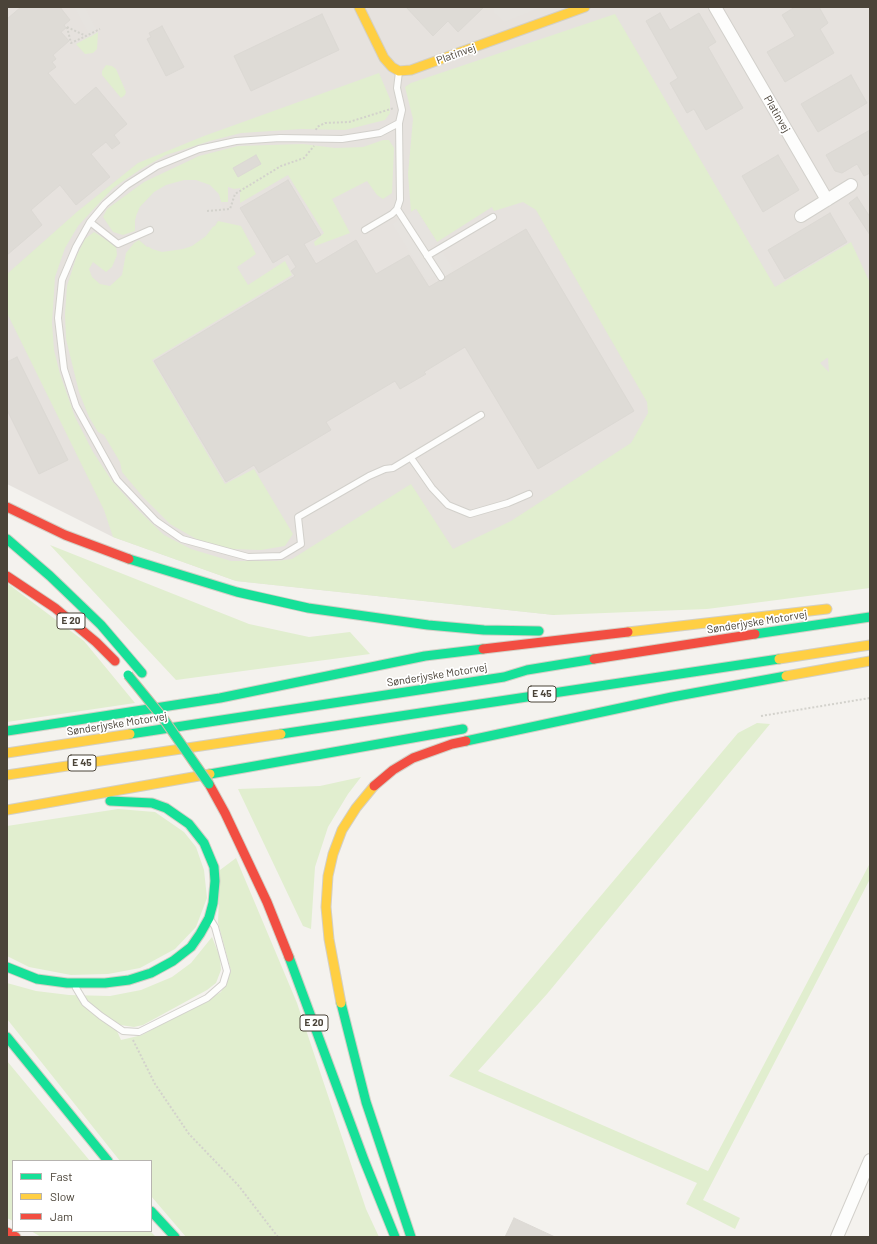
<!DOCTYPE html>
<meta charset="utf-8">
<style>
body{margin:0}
#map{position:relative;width:877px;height:1244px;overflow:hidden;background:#f4f2ee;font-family:Barlow,sans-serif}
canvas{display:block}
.frame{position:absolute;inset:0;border:8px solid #4b4439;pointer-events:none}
.legend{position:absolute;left:12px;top:1160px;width:140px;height:72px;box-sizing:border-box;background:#fff;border:1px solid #b7b4b0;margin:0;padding:5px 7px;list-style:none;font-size:12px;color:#4b4439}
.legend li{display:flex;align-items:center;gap:8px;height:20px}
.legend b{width:20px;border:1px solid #b7b4b0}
</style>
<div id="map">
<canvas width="877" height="1244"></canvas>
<div class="frame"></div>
<ul class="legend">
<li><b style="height:5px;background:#16e098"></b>Fast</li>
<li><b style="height:5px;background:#ffcf43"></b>Slow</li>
<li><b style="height:5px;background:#f24e42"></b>Jam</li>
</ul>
</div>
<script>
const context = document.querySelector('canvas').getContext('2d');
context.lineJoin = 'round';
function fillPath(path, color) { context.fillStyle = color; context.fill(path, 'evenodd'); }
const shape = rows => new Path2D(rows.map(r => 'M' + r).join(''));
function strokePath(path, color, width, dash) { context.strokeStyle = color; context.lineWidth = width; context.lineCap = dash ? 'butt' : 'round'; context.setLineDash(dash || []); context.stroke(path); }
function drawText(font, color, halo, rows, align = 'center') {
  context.font = font + ' Barlow,sans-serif'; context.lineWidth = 3.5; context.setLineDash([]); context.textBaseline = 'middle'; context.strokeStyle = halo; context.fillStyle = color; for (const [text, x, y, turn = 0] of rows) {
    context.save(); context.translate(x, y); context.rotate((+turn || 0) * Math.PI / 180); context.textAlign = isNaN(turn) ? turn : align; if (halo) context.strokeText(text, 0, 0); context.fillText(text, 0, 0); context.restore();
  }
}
fillPath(shape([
 [7,7,869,7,870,321,837,454,554,615,236,581,113,537,7,484]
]), '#e6e2de');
fillPath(shape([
 [615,14,775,287,851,242,870,283,870,588,707,609,554,615,236,581,113,537,104,510,7,313,7,274,78,211,138,163,204,136,379,73,390,99,390,113,385,120,345,130,302,129,241,133,210,141,166,155,141,169,113,188,78,226,65,248,55,277,52,323,54,350,60,374,75,417,93,452,112,481,136,508,164,535,191,549,231,561,276,561,292,559,411,484,453,549,511,521,631,443,648,413,647,402,536,210,523,202,494,211,492,207,437,242,416,209,411,212,408,174,413,119,405,87,411,83],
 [827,358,828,358,829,372,820,363],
 [98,32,97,49,93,53,85,54,76,44],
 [106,65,112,66,116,69,126,92,125,95,121,98,102,75,102,71],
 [383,140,389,140,394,148,392,193,383,199,377,195,367,181,332,199,350,233,315,246,314,242,324,233,288,175,240,203,240,188,234,189,228,187,228,202,221,202,218,194,154,193,140,207,135,220,135,231,123,235,113,232,103,217,107,209,144,182,199,156,238,146,303,144,335,148,363,147],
 [218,221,241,226,256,254,237,267,248,285,285,261,292,275,152,360,225,484,254,469,293,534,285,546,261,550,232,549,198,540,170,524,143,497,122,472,120,462,104,435,98,432,89,417,79,392,66,339,65,314,67,286,77,255,85,239,94,232,116,246,117,255,112,267,106,272,93,262,89,269,92,277,100,284,110,286,122,275,126,253,134,243,139,240,147,247,215,226],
 [50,545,249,624,309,637,350,632,370,654,176,680],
 [7,583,84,641,135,703,7,722],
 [757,723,770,724,547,994,478,1071,708,1171,870,863,870,879,703,1200,740,1218,735,1229,686,1204,697,1183,449,1076,738,733],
 [361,777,348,794,328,827,315,867,311,929,303,926,238,789,320,786],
 [118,809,155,812,184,832,196,847,204,870,207,898,196,927,175,949,140,968,108,974,71,975,29,967,7,956,7,826],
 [236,858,297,1003,366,1209,379,1237,186,1237,151,1196,151,1161,120,1161,7,1019,7,983,36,991,69,995,110,996,141,990,172,977,191,963,212,937,220,957,221,970,216,983,207,990,143,1025,134,1027,120,1025,117,1031,121,1040,142,1035,221,992,231,971,218,923,220,870],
 [7,1061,90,1161,13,1161,13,1221,7,1218],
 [31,1231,150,1231,156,1237,41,1237]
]), '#e1eecf');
fillPath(shape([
 [74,7,85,7,98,32,90,37],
 [494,7,541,7,504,22,494,13],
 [870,174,870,201,857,181],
 [184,180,196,180,210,185,219,194,222,206,221,216,206,236,192,246,183,249,162,252,152,249,139,240,137,236,135,231,136,216,140,207,154,192,166,185],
 [416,209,437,242,430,247,436,256,443,252,454,270,437,281,434,276,427,281,392,224]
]), '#e6e3df');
const building = shape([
 [21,7,60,7,70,20,64,25,66,28,61,32,69,41,53,55,56,59,52,62,56,67,48,73,75,105,96,87,127,124,114,135,120,143,112,149,106,142,91,154,110,177,76,205,60,185,31,210,42,225,7,255,7,19,21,7],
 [406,7,484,7,458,32,448,21,433,36,406,7],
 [795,7,819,7,828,23,820,29,834,53,785,82,767,52,795,36,782,15,795,7],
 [660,13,670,30,699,13,716,42,708,47,743,108,706,130,694,109,687,113,670,83,678,78,646,21,660,13],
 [322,14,339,50,251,91,234,56,322,14],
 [162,26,184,67,166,76,147,39,151,37,149,33,162,26],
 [851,75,867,103,818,132,801,104,851,75],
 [870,130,870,173,864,176,857,164,842,173,835,171,826,155,870,130],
 [256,155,261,164,238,177,233,168,256,155],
 [778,155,799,190,763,212,742,176,778,155],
 [288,180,321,235,304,244,316,264,356,240,376,274,409,255,429,287,439,281,443,281,445,277,526,229,634,411,538,469,465,347,424,372,426,374,400,389,395,381,326,422,331,430,259,473,254,465,226,482,154,361,295,276,291,271,296,267,288,254,273,263,240,208,288,180],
 [857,197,870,217,870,235,849,203,857,197],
 [830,213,847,242,785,279,768,250,830,213],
 [17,357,68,460,39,474,7,410,7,362,17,357],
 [514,1218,555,1237,505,1237,514,1218]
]);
fillPath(building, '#dedbd6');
strokePath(building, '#dcd9d4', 1);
const lane = shape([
 [399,72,397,88,402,110,399,123,380,133,342,139,280,138,236,141,199,149,157,166,127,185,105,204,90,222,76,247,62,280,58,318,64,369,76,406,117,480,156,521,182,539,248,557,281,556,301,544,298,517,369,476,385,469,393,468,481,415],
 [397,209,441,277],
 [90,222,118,244,150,230],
 [365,230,392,214,397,209,400,200,399,123],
 [427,256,493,217],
 [411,458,432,488,448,505,470,514,508,503,529,494],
 [76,988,85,1003,101,1016,123,1031,139,1032,207,998,223,984,227,971,215,927,212,922]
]);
const street = shape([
 [715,7,827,200],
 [801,216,851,185],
 [837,1237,870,1160]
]);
const fast = shape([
 [7,539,50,576,101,625,142,673],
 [129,559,237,592,308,608,428,625,484,630,539,631],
 [755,634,870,617],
 [7,731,220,698,425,656,483,649],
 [130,734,504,677,527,670,594,659],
 [281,734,779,659],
 [466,741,672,697,786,676],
 [210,774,463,729],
 [289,957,364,1160,395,1237],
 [7,967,37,979,67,983,105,983,129,980,151,973,173,961,191,947,200,934,209,918,213,903,215,881,214,867,204,843,189,824,166,808,152,803,110,801],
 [341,1003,366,1102,411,1237],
 [7,1037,108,1161],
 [151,1211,175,1237]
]);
const slow = shape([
 [359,7,384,58,392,67,399,71,411,70,585,7],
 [628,632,827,609],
 [779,659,870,645],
 [786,676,870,661],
 [7,753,130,734],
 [7,775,281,734],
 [7,810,210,774],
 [341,1003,329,939,326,907,328,876,333,854,342,830,356,808,374,786]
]);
const jam = shape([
 [7,507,65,535,129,559],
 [7,576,55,608,96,642,115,661],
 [483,649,628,632],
 [594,659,755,634],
 [209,784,225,813,267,902,289,957],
 [374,786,393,770,413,758,452,744,466,741],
 [7,1232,16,1237]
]);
strokePath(lane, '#d2d0cb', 8);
strokePath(street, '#d2d0cb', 14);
strokePath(fast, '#d3cfc5', 11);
strokePath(slow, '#d3cfc5', 11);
strokePath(jam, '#d3cfc5', 11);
strokePath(shape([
 [67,27,86,36,100,29],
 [67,27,71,43,86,36],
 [316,130,317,127,325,123,349,122,394,108],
 [207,211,230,209,235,194,281,166,304,158,314,146],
 [761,716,870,698],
 [133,1040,155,1084,189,1134,238,1185,278,1237]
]), '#d3d2cc', 2, [2, 2]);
strokePath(lane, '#fdfdfc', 6);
strokePath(street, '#fdfdfc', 12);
strokePath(fast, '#16e098', 9);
strokePath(slow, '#ffcf43', 9);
strokePath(jam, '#f24e42', 9);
const fastBridge = shape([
 [128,675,163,718,209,784]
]);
strokePath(fastBridge, '#ccbfa9', 11, []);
strokePath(fastBridge, '#16e098', 9);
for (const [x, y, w] of [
 [71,621,28],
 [542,694,28],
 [82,763,28],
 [314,1023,28]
]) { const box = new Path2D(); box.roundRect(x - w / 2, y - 8, w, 16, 3); context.fillStyle = '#fff'; context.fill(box); strokePath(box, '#4b4439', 1); }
drawText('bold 10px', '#4b4439', null, [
 ["E 20",71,621],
 ["E 45",542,694],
 ["E 45",82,763],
 ["E 20",314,1023]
]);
drawText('11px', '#4b4439', '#fff', [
 ["Platinvej",456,54,-20],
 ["Platinvej",777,114,60],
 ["Sønderjyske Motorvej",757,622,-9],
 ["Sønderjyske Motorvej",437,675,-9],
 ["Sønderjyske Motorvej",117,724,-9]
]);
</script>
